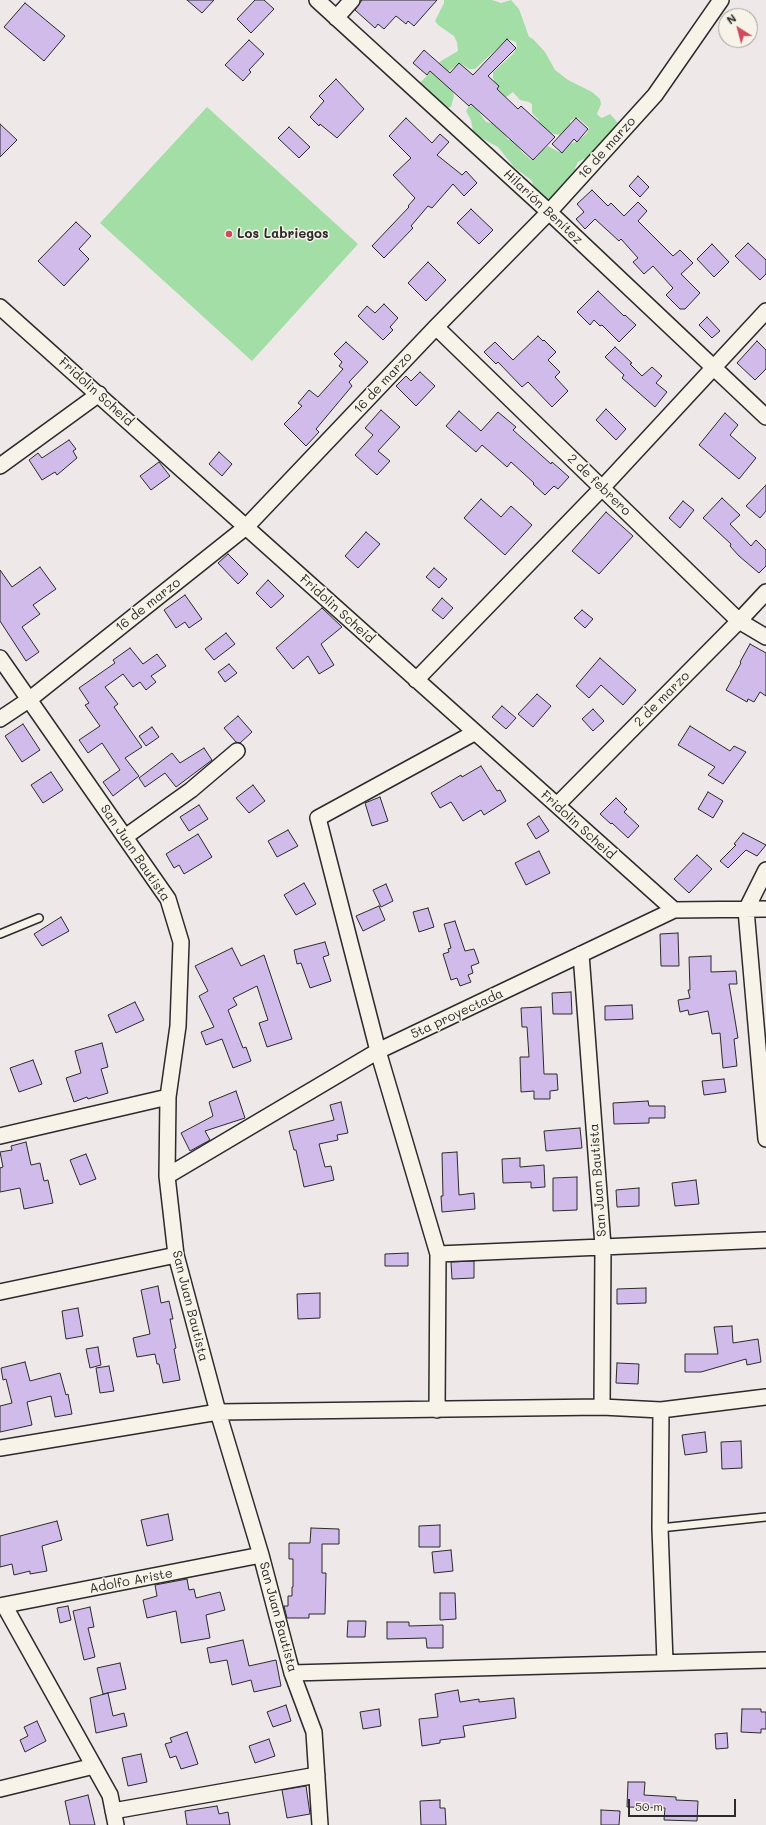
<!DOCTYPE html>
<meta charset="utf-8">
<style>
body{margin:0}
#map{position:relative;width:766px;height:1825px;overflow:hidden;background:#efe8e9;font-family:Mali,sans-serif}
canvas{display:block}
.north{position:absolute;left:718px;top:8px;width:40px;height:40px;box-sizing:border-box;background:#f7f3e8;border:1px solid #a5a39c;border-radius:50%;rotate:324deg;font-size:11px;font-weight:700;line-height:16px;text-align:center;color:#2b2b2b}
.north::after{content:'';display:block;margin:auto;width:14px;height:18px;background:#d1495b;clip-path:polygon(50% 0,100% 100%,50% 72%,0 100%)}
.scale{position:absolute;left:628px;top:1799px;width:108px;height:18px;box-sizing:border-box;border:2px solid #2b2b2b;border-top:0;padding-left:5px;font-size:12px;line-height:14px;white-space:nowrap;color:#2b2b2b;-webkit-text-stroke:3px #f7f3e8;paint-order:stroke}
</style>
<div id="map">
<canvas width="766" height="1825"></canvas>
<div class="north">N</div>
<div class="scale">50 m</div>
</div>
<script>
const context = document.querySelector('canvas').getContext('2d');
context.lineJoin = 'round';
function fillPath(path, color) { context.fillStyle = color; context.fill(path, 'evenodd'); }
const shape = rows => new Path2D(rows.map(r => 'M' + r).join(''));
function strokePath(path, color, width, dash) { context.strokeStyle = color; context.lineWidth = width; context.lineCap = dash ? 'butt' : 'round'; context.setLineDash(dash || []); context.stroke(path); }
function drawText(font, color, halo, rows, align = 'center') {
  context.font = font + ' Mali,sans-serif'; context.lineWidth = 3; context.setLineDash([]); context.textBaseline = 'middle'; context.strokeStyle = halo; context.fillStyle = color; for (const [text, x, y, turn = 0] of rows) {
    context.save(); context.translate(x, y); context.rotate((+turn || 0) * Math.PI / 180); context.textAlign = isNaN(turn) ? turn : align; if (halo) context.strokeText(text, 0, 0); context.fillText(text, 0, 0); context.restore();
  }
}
fillPath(shape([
 [444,0,492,0,501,3,511,0,519,9,529,37,533,39,545,52,555,70,568,80,592,92,600,99,601,104,597,114,600,117,602,118,610,114,620,125,597,146,590,156,578,162,575,168,576,174,548,203,533,190,533,184,531,180,514,167,498,147,476,135,473,131,471,120,466,111,469,106,474,105,486,122,491,123,496,119,508,140,513,139,521,151,531,160,536,158,541,151,548,146,559,152,562,152,570,144,578,141,587,133,589,128,587,126,578,118,575,118,570,121,570,127,562,135,554,134,549,132,540,124,538,119,532,113,532,104,529,102,520,100,513,92,505,98,500,99,493,77,493,72,513,54,517,47,516,42,510,40,505,41,475,69,469,69,460,63,447,72,454,96,451,107,445,108,419,84,441,61,458,51,457,42,454,36,438,25,435,21,444,3],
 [207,107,358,244,252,361,100,223]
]), '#a2dea5');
const building = shape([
 [187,0,214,0,202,13,187,0],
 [255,0,264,0,274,9,251,33,237,19,255,0],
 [362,0,437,0,414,26,408,21,406,24,396,16,384,29,378,24,375,28,355,10,362,0],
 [25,3,65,36,44,61,4,27,25,3],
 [507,39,516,48,488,76,499,86,497,89,518,109,521,106,555,137,533,160,471,104,469,106,430,71,427,75,413,63,424,50,450,73,459,63,473,75,507,39],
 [249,40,264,54,249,70,251,72,243,81,225,65,249,40],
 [336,79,364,109,337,138,320,124,319,126,310,117,324,101,319,96,336,79],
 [406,118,432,143,440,134,449,142,437,155,462,175,466,171,477,183,464,196,453,184,432,208,428,206,411,226,413,228,384,258,372,246,409,207,408,206,415,198,393,175,411,158,389,136,406,118],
 [576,118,588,129,577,142,574,139,562,153,552,144,576,118],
 [0,124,17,140,0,157,0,124],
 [289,127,310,147,299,158,278,138,289,127],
 [638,176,649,187,640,197,629,186,638,176],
 [592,190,608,206,611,203,624,216,638,202,647,211,638,221,673,256,680,250,693,263,681,274,700,293,685,309,680,309,666,295,673,288,653,266,644,274,633,262,638,258,621,239,619,241,595,219,585,229,576,219,584,212,577,204,592,190],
 [471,209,493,230,479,244,457,223,471,209],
 [76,222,91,236,79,249,89,259,64,286,38,261,76,222],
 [748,243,766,260,766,274,760,280,735,256,748,243],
 [712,244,729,262,714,277,697,259,712,244],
 [428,262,446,280,426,301,408,283,428,262],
 [598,291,624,316,625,315,636,325,619,342,602,325,600,326,594,320,590,325,577,312,598,291],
 [384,304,398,318,390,327,393,330,383,340,358,316,367,306,375,313,384,304],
 [707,317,720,331,712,338,699,325,707,317],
 [538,336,543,341,544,340,556,352,548,360,560,372,555,377,568,391,552,407,528,382,522,387,498,362,496,364,484,352,495,342,513,360,538,336],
 [757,341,766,350,766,369,755,380,737,363,757,341],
 [346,342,368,362,349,382,352,386,316,429,319,432,306,446,284,424,302,406,298,403,309,390,318,397,343,369,339,366,342,362,334,354,346,342],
 [615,347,632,363,630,364,642,376,652,367,662,376,656,383,667,392,655,407,622,378,624,375,605,357,615,347],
 [420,372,435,386,416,406,396,386,406,376,411,381,420,372],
 [606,409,626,429,616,440,596,420,606,409],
 [381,410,400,427,378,451,390,461,377,475,355,455,373,435,365,428,381,410],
 [459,411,481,431,498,412,516,427,513,430,551,464,552,462,569,477,558,489,554,486,545,495,533,484,534,483,511,462,507,467,482,445,476,452,446,426,459,411],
 [725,413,738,425,730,435,756,458,739,479,699,445,725,413],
 [69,440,76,449,73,451,77,458,57,475,55,472,42,480,29,460,38,453,42,458,69,440],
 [219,452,232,464,222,476,209,464,219,452],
 [159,462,170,476,151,490,140,476,159,462],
 [766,485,766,511,760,518,746,506,766,485],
 [722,498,740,515,730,524,751,546,756,540,766,550,766,566,759,573,739,556,730,546,731,544,703,518,722,498],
 [481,499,501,517,511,506,532,525,505,555,464,518,481,499],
 [683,501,694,510,680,528,669,518,683,501],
 [606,512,633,536,599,574,572,551,606,512],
 [366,532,380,544,358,568,345,556,366,532],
 [228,554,248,574,238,584,218,563,228,554],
 [40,567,56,589,33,605,40,614,22,627,39,652,26,661,0,621,0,570,12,587,40,567],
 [434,568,447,579,439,588,426,577,434,568],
 [268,580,284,596,271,608,256,593,268,580],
 [185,595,202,619,189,628,185,622,176,628,164,610,185,595],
 [442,598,453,608,443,619,432,610,442,598],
 [322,608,342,627,321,644,334,665,319,674,308,656,293,669,276,648,322,608],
 [582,610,593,619,585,628,574,618,582,610],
 [226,633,235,644,214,660,205,649,226,633],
 [750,644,766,653,766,696,760,692,754,702,748,699,747,702,726,690,741,663,740,662,750,644],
 [130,648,143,664,157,654,166,666,151,676,156,682,146,690,140,682,133,687,123,674,105,687,118,704,114,707,142,747,125,758,139,776,113,796,103,782,120,770,102,743,88,753,79,740,100,726,85,705,89,703,79,688,115,663,113,660,130,648],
 [600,658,636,690,623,705,601,685,589,698,576,686,600,658],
 [229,664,237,673,225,682,218,672,229,664],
 [537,694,551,706,533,727,518,714,537,694],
 [502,706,516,718,506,729,492,717,502,706],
 [593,709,604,721,593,731,582,719,593,709],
 [238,716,252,732,240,743,236,742,224,728,238,716],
 [23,724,40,750,22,762,5,736,23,724],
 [690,726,730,751,734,746,746,752,723,784,708,775,715,767,678,745,690,726],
 [152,727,159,737,146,746,139,736,152,727],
 [204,748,212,760,176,787,165,773,145,787,139,778,172,753,180,763,204,748],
 [481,766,497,791,500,790,506,801,484,815,481,810,463,821,451,802,440,808,431,793,461,775,462,777,481,766],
 [51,772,63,790,43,803,31,785,51,772],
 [253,785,265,801,249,813,236,798,253,785],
 [708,792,723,801,713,818,698,809,708,792],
 [380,797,388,821,372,826,365,803,380,797],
 [616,798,627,809,624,812,639,826,628,838,612,823,611,824,600,814,616,798],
 [199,805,208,819,189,831,180,817,199,805],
 [539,816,549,831,536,839,527,824,539,816],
 [288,830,298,846,277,857,268,841,288,830],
 [743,833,766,845,757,856,746,850,728,868,720,861,736,845,734,844,743,833],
 [198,834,212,857,184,874,179,865,174,868,166,854,198,834],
 [539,851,550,873,526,885,515,863,539,851],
 [697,855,712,869,689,893,674,879,697,855],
 [304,883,316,904,296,915,284,895,304,883],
 [386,884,393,901,381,907,373,890,386,884],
 [379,906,385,920,363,931,356,916,379,906],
 [428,908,434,927,419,932,413,912,428,908],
 [61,917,69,931,42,946,34,934,61,917],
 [455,921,465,951,474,949,479,963,471,966,473,973,468,975,471,982,460,986,457,978,451,980,443,954,449,952,448,949,451,948,444,924,455,921],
 [678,933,679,966,661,966,660,934,678,933],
 [325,942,329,955,323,957,331,981,310,988,301,963,297,964,294,950,325,942],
 [232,948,241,966,264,955,292,1039,267,1047,259,1023,268,1020,257,986,233,998,237,1005,228,1010,243,1048,246,1047,251,1061,233,1068,222,1039,206,1045,201,1032,214,1027,199,996,208,991,195,966,232,948],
 [711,956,711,972,736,971,737,984,729,984,738,1038,734,1039,737,1066,723,1068,720,1033,712,1034,708,1011,689,1015,688,1010,680,1012,678,1000,690,998,688,990,690,990,689,957,711,956],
 [571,992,572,1014,553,1014,552,993,571,992],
 [135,1002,144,1020,116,1033,108,1015,135,1002],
 [632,1005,633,1019,605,1020,605,1006,632,1005],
 [541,1007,544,1074,557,1074,558,1090,550,1091,550,1099,534,1099,534,1091,521,1092,520,1057,529,1057,527,1027,522,1027,521,1008,541,1007],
 [102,1043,108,1067,101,1069,108,1093,88,1099,87,1097,74,1102,66,1078,81,1073,75,1051,102,1043],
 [33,1060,42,1084,19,1092,10,1068,33,1060],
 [724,1079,726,1092,704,1095,702,1081,724,1079],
 [236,1091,245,1118,205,1131,210,1140,190,1151,181,1133,213,1116,209,1102,236,1091],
 [648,1101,649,1106,665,1106,665,1118,649,1118,649,1123,614,1124,613,1103,648,1101],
 [341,1102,348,1133,337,1135,338,1140,319,1144,325,1167,331,1166,334,1180,304,1187,296,1150,294,1150,289,1131,334,1120,330,1105,341,1102],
 [580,1128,582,1148,546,1151,544,1131,580,1128],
 [26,1142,31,1165,40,1163,44,1181,48,1180,53,1203,24,1209,20,1188,0,1192,0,1168,3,1167,0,1152,12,1150,11,1146,26,1142],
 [457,1152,459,1195,474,1193,475,1209,442,1212,441,1196,443,1196,442,1153,457,1152],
 [86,1154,96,1179,80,1185,70,1160,86,1154],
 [520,1158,520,1167,544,1165,545,1187,531,1188,531,1182,503,1183,502,1159,520,1158],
 [577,1177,577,1210,553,1211,553,1178,577,1177],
 [696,1180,699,1204,675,1206,672,1183,696,1180],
 [639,1188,639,1206,617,1207,616,1190,639,1188],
 [408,1253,408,1266,385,1266,385,1254,408,1253],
 [474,1261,474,1278,452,1279,451,1262,474,1261],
 [158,1286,161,1303,169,1301,173,1319,170,1319,176,1348,174,1349,180,1380,163,1383,159,1364,157,1364,155,1354,137,1357,133,1338,150,1334,141,1290,158,1286],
 [646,1288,646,1303,617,1304,617,1289,646,1288],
 [320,1293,320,1318,298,1319,297,1294,320,1293],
 [78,1308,83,1336,66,1339,62,1311,78,1308],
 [732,1326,733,1343,758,1339,761,1362,747,1365,746,1359,701,1372,685,1372,685,1354,718,1354,714,1327,732,1326],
 [98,1347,101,1365,90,1368,86,1349,98,1347],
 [25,1362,30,1381,60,1373,66,1395,68,1394,72,1414,55,1417,51,1396,27,1402,32,1425,0,1432,0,1406,12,1403,6,1379,3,1380,1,1368,25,1362],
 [617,1363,639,1364,638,1384,616,1383,617,1363],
 [109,1366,114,1391,100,1393,96,1368,109,1366],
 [705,1432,707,1452,685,1455,682,1435,705,1432],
 [741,1441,742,1468,722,1469,721,1442,741,1441],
 [168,1514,173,1540,147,1546,141,1520,168,1514],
 [57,1521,62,1540,42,1546,47,1571,30,1574,30,1571,14,1575,12,1564,0,1567,0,1536,57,1521],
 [440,1525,440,1547,419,1547,419,1526,440,1525],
 [311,1528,339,1529,339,1544,322,1544,322,1573,326,1573,325,1614,309,1614,309,1618,287,1618,284,1606,288,1606,288,1596,292,1596,292,1587,293,1587,293,1559,289,1559,289,1543,310,1543,311,1528],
 [451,1550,453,1571,434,1573,432,1552,451,1550],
 [187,1579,189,1590,194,1589,196,1598,220,1592,225,1610,206,1615,210,1638,181,1643,176,1611,147,1618,143,1600,157,1596,155,1585,187,1579],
 [440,1593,455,1593,456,1619,440,1620,440,1593],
 [68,1606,71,1620,60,1623,57,1608,68,1606],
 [90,1607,94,1627,88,1628,95,1657,84,1660,73,1611,90,1607],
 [348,1621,366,1621,365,1637,347,1637,348,1621],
 [387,1622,409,1622,409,1626,443,1625,443,1648,427,1648,426,1638,387,1639,387,1622],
 [243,1640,249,1666,276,1660,281,1686,254,1692,251,1680,232,1685,227,1660,210,1663,207,1648,243,1640],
 [120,1663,126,1689,103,1694,97,1668,120,1663],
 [458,1690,460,1702,479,1699,479,1702,514,1698,516,1718,463,1726,465,1737,440,1740,440,1743,422,1746,419,1719,438,1717,435,1694,458,1690],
 [108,1693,113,1716,124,1713,127,1726,96,1733,90,1698,108,1693],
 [286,1705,291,1721,273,1727,267,1712,286,1705],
 [379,1709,381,1726,363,1729,360,1712,379,1709],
 [742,1709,761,1709,761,1712,766,1712,766,1729,761,1729,761,1733,741,1732,742,1709],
 [37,1721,46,1741,25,1752,20,1740,28,1736,24,1727,37,1721],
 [187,1732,198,1764,181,1769,176,1756,170,1758,165,1744,172,1742,170,1738,187,1732],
 [727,1733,728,1748,716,1749,715,1734,727,1733],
 [269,1739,275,1756,255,1763,249,1746,269,1739],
 [141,1754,147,1782,128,1786,122,1758,141,1754],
 [628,1782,645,1782,644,1795,676,1797,676,1800,698,1801,697,1821,664,1820,665,1808,627,1807,628,1782],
 [306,1786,310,1814,287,1818,282,1790,306,1786],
 [88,1795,95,1825,70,1825,65,1801,88,1795],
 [440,1800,440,1808,445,1808,446,1825,421,1825,420,1801,440,1800],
 [217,1806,219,1814,228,1812,230,1825,187,1825,185,1811,217,1806],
 [601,1810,620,1811,619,1825,601,1825,601,1810]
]);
fillPath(building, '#d0bbeb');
strokePath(building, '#2b2b2b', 1);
const service = shape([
 [0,934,39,918],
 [660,1528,766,1517]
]);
const minor = shape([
 [317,0,549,212,766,417],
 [336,18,352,0],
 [0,307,674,910],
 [436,327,739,621,766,637],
 [0,466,99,394],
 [0,658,168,899,181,942,178,1026,168,1097,167,1176,176,1255,218,1412,261,1555,292,1673,314,1732,320,1825],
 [416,680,602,488,766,311],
 [0,719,30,699,246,527,436,327,549,212,655,95,721,0],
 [557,805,739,621,766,592],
 [125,837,191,790,237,751],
 [766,870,746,910,766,1139],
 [581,954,603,1246,602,1407],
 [0,1136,168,1097],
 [167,1176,378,1051,674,910,766,909],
 [438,1254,766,1240],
 [0,1292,176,1255],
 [437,1410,438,1254,378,1051,318,818,474,733],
 [661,1410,660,1528,665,1662],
 [0,1448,218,1412,602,1407,661,1410,766,1397],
 [4,1605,110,1795,116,1825],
 [0,1606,261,1555],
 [292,1673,766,1660],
 [0,1789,94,1766],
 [113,1811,317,1775]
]);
strokePath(service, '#2b2b2b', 10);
strokePath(minor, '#2b2b2b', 18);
strokePath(service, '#f7f3e8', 7);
strokePath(minor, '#f7f3e8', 15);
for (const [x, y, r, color] of [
 [229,234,4,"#d1495b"]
]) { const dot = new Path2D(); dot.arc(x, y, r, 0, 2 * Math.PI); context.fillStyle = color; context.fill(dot); strokePath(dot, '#f7f3e8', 1.5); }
drawText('13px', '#2b2b2b', '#f7f3e8', [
 ["16 de marzo",607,148,-48],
 ["Hilarión Benítez",543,207,43],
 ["16 de marzo",383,383,-47],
 ["Fridolin Scheid",96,392,42],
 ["2 de febrero",599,485,44],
 ["16 de marzo",148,605,-38],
 ["Fridolin Scheid",337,609,42],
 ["2 de marzo",662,699,-45],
 ["Fridolin Scheid",578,825,42],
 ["San Juan Bautista",135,853,56],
 ["5ta proyectada",457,1014,-25],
 ["San Juan Bautista",598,1180,-94],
 ["San Juan Bautista",190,1306,76],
 ["Adolfo Ariste",131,1581,-11],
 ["San Juan Bautista",278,1617,75]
]);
drawText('bold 13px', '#2b2b2b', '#f7f3e8', [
 ["Los Labriegos",237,234]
], 'left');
</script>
